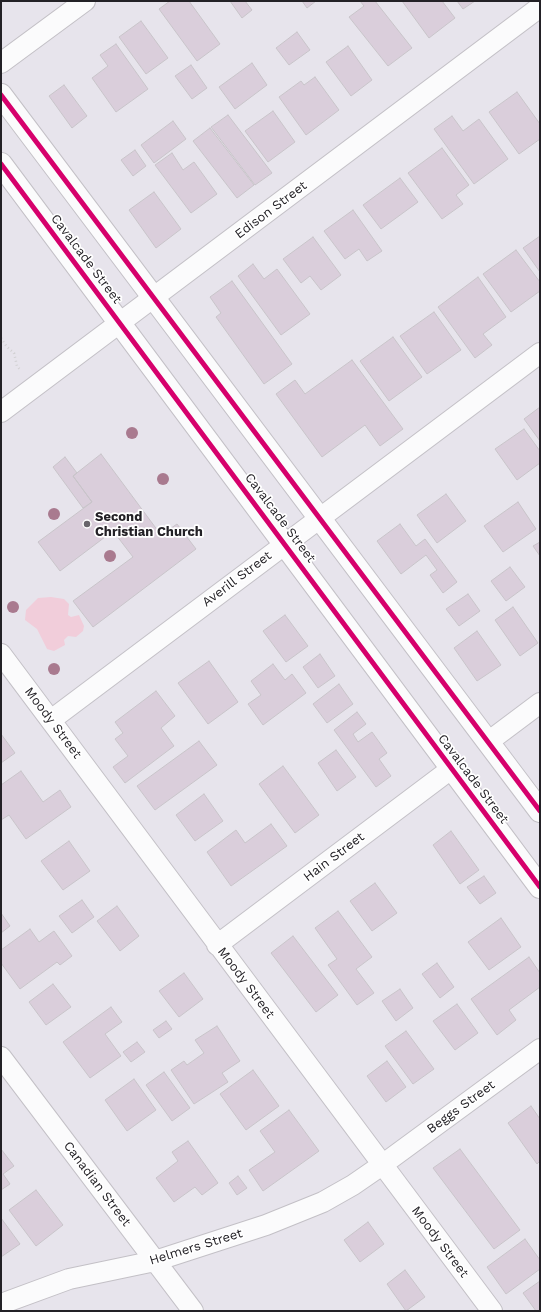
<!DOCTYPE html>
<style>
body{margin:0}
#map{position:relative;width:541px;height:1312px;overflow:hidden;background:#e7e4ec;font-family:"Work Sans",sans-serif}
canvas{display:block}
.frame{position:absolute;inset:0;border:2px solid #232126;pointer-events:none}
</style>
<div id="map">
<canvas width="541" height="1312"></canvas>
<div class="frame"></div>
</div>
<script>
const context = document.querySelector('canvas').getContext('2d');
context.lineJoin = 'round';
function fillPath(path, color) { context.fillStyle = color; context.fill(path, 'evenodd'); }
const shape = rows => new Path2D(rows.map(r => 'M' + r).join(''));
function strokePath(path, color, width, dash) { context.strokeStyle = color; context.lineWidth = width; context.lineCap = dash ? 'butt' : 'round'; context.setLineDash(dash || []); context.stroke(path); }
function drawText(font, color, halo, rows, align = 'center') {
  context.font = font + ' "Work Sans",sans-serif'; context.lineWidth = 3.5; context.setLineDash([]); context.textBaseline = 'middle'; context.strokeStyle = halo; context.fillStyle = color; for (const [text, x, y, turn = 0] of rows) {
    context.save(); context.translate(x, y); context.rotate((+turn || 0) * Math.PI / 180); context.textAlign = isNaN(turn) ? turn : align; if (halo) context.strokeText(text, 0, 0); context.fillText(text, 0, 0); context.restore();
  }
}
fillPath(shape([
 [51,597,64,599,69,604,68,615,71,617,79,615,84,626,83,631,76,637,68,636,64,640,65,645,54,651,47,649,37,629,25,620,26,610,38,598]
]), '#f1cdda');
const building = shape([
 [170,1,189,1,220,44,197,61,159,9,170,1],
 [230,1,245,1,252,10,242,18,230,1],
 [302,1,316,1,307,8,302,1],
 [360,1,375,1,412,48,388,66,349,17,364,6,360,1],
 [402,1,442,1,455,18,429,38,402,1],
 [457,1,475,1,463,9,457,1],
 [141,21,168,58,146,74,119,37,141,21],
 [297,32,310,50,289,65,276,48,297,32],
 [116,44,148,89,116,112,92,78,108,66,100,55,116,44],
 [348,46,372,80,351,96,326,62,348,46],
 [252,63,267,85,235,109,219,87,252,63],
 [191,65,207,88,192,99,175,76,191,65],
 [315,77,339,110,306,135,279,97,301,81,304,85,315,77],
 [64,85,87,116,72,128,49,96,64,85],
 [517,92,540,124,540,139,519,154,489,112,517,92],
 [273,111,295,142,268,162,245,131,273,111],
 [228,115,272,173,255,185,211,127,228,115],
 [452,116,463,131,479,119,508,159,474,184,434,129,452,116],
 [173,121,186,139,154,163,141,145,173,121],
 [210,128,254,185,237,198,193,141,210,128],
 [442,148,469,185,456,195,463,204,442,219,408,173,442,148],
 [135,150,146,166,133,176,121,160,135,150],
 [172,153,183,170,194,162,217,194,191,213,155,165,172,153],
 [400,178,418,202,381,229,363,205,400,178],
 [154,192,181,229,156,248,129,210,154,192],
 [353,210,382,251,367,261,359,249,345,259,324,231,353,210],
 [540,236,540,272,523,248,540,236],
 [313,237,341,275,321,290,310,276,301,283,283,259,313,237],
 [516,250,540,282,540,291,511,312,483,274,516,250],
 [253,264,264,279,277,269,310,314,281,335,238,276,253,264],
 [478,277,506,317,483,334,492,345,475,358,438,307,478,277],
 [232,281,292,364,264,384,216,317,221,313,210,297,232,281],
 [434,312,461,350,427,374,400,336,434,312],
 [393,337,422,377,389,401,360,361,393,337],
 [352,360,403,429,380,446,365,425,322,457,276,394,295,380,305,394,352,360],
 [540,407,540,441,524,419,540,407],
 [524,429,540,451,540,463,517,480,495,449,524,429],
 [101,454,161,535,177,524,196,549,93,627,73,601,133,557,113,531,60,571,38,542,92,502,73,476,101,454],
 [65,457,77,473,73,476,92,502,83,508,53,467,65,457],
 [446,494,466,521,437,543,417,515,446,494],
 [518,502,536,529,503,552,484,526,518,502],
 [400,524,416,546,425,539,457,582,443,593,430,575,437,570,426,555,401,574,377,541,400,524],
 [540,542,540,556,533,546,540,542],
 [510,567,525,587,506,601,491,581,510,567],
 [468,594,480,611,459,626,446,609,468,594],
 [513,607,538,643,520,656,495,620,513,607],
 [285,615,308,646,286,662,263,631,285,615],
 [477,631,501,665,477,681,454,648,477,631],
 [320,654,335,676,318,688,303,667,320,654],
 [209,661,238,702,208,724,178,683,209,661],
 [273,664,285,680,292,674,306,693,263,725,248,704,261,695,251,681,273,664],
 [339,684,353,704,327,723,313,704,339,684],
 [156,691,175,716,161,728,174,746,125,783,113,767,128,756,115,739,123,733,115,722,156,691],
 [357,712,366,724,353,734,358,742,372,732,387,753,379,759,391,776,376,787,334,730,357,712],
 [1,734,15,753,1,763,1,734],
 [199,741,217,765,155,810,137,786,199,741],
 [336,750,356,777,337,791,318,763,336,750],
 [283,766,319,815,295,833,259,784,283,766],
 [21,771,43,802,60,790,71,807,26,839,9,815,1,820,1,785,21,771],
 [204,794,223,821,195,841,176,815,204,794],
 [271,824,287,846,231,886,207,852,236,830,245,843,271,824],
 [451,831,479,870,460,884,433,845,451,831],
 [69,841,90,871,63,890,41,861,69,841],
 [484,876,496,893,480,904,467,887,484,876],
 [375,883,397,913,372,931,350,901,375,883],
 [82,900,94,917,72,933,59,916,82,900],
 [117,906,139,936,120,951,97,921,117,906],
 [338,911,372,957,356,969,374,993,357,1005,328,965,337,959,315,928,338,911],
 [1,913,10,926,1,933,1,913],
 [501,918,521,947,489,970,468,942,501,918],
 [30,929,39,942,54,931,72,956,60,965,57,962,20,989,1,963,1,950,30,929],
 [293,936,338,995,316,1012,271,953,293,936],
 [529,957,540,973,540,987,509,1010,516,1020,497,1035,471,999,529,957],
 [437,963,454,987,440,998,422,974,437,963],
 [184,973,203,999,179,1017,159,991,184,973],
 [53,984,71,1007,46,1025,29,1002,53,984],
 [400,989,413,1008,396,1021,382,1001,400,989],
 [457,1004,478,1033,455,1050,433,1021,457,1004],
 [111,1007,122,1022,105,1034,121,1056,90,1078,63,1042,111,1007],
 [166,1021,172,1029,159,1038,153,1030,166,1021],
 [217,1026,240,1061,222,1073,228,1082,194,1104,171,1070,184,1061,187,1065,204,1053,195,1040,217,1026],
 [406,1031,434,1069,413,1084,385,1046,406,1031],
 [137,1042,145,1052,131,1062,123,1052,137,1042],
 [387,1061,406,1087,386,1102,367,1076,387,1061],
 [253,1070,279,1106,246,1130,220,1094,253,1070],
 [164,1072,190,1108,172,1121,146,1085,164,1072],
 [134,1079,156,1110,127,1131,105,1100,134,1079],
 [531,1106,540,1119,540,1161,537,1164,508,1123,531,1106],
 [289,1110,319,1151,263,1191,249,1170,275,1152,260,1131,289,1110],
 [188,1141,218,1183,202,1195,195,1187,174,1202,156,1178,178,1161,172,1152,188,1141],
 [1,1149,14,1166,3,1174,10,1184,1,1190,1,1149],
 [460,1149,520,1230,494,1249,433,1168,460,1149],
 [238,1176,247,1188,237,1195,229,1183,238,1176],
 [36,1190,63,1225,36,1246,9,1210,36,1190],
 [1,1218,20,1244,1,1257,1,1218],
 [368,1222,384,1244,360,1262,344,1240,368,1222],
 [525,1239,540,1260,540,1269,506,1294,487,1267,525,1239],
 [405,1270,425,1297,406,1311,387,1284,405,1270],
 [540,1281,540,1311,536,1311,523,1293,540,1281]
]);
fillPath(building, '#dacedb');
strokePath(building, '#c8c4c9', 1);
const street = shape([
 [1,63,85,1],
 [1,412,540,7],
 [1,654,492,1311],
 [51,720,540,353],
 [488,742,540,703],
 [217,945,451,769],
 [1,1057,193,1311],
 [1,1304,69,1279,155,1261,266,1225,323,1202,353,1185,382,1165,540,1049]
]);
const secondary = shape([
 [1,95,540,811],
 [1,164,540,887]
]);
strokePath(street, '#c3c0c6', 22);
strokePath(secondary, '#c3c0c6', 24);
strokePath(shape([
 [1,338,7,347,14,353,17,366,21,371]
]), '#d1d0d2', 2.5, [1, 3]);
strokePath(street, '#fbfbfc', 20);
strokePath(secondary, '#fbfbfc', 22);
strokePath(shape([
 [1,95,540,811],
 [1,164,540,887]
]), '#d6006c', 5);
context.fillStyle = '#a97a8f';
for (const [x, y] of [
 [132,433],
 [163,479],
 [54,514],
 [110,556],
 [13,607],
 [54,669]
]) { context.beginPath(); context.arc(x, y, 6, 0, 2 * Math.PI); context.fill(); }
for (const [x, y, r, color] of [
 [87,524,4,"#68656b"]
]) { const dot = new Path2D(); dot.arc(x, y, r, 0, 2 * Math.PI); context.fillStyle = color; context.fill(dot); strokePath(dot, '#fff', 1.5); }
drawText('13px', '#232126', '#fff', [
 ["Edison Street",271,210,-37],
 ["Cavalcade Street",86,259,53],
 ["Cavalcade Street",280,518,53],
 ["Averill Street",237,579,-37],
 ["Moody Street",53,723,53],
 ["Cavalcade Street",473,779,53],
 ["Hain Street",334,857,-37],
 ["Moody Street",246,983,53],
 ["Beggs Street",461,1107,-36],
 ["Canadian Street",97,1184,53],
 ["Moody Street",440,1242,53],
 ["Helmers Street",196,1247,-17]
]);
drawText('bold 13px', '#232126', '#fff', [
 ["Second",95,517],
 ["Christian Church",95,532]
], 'left');
</script>
